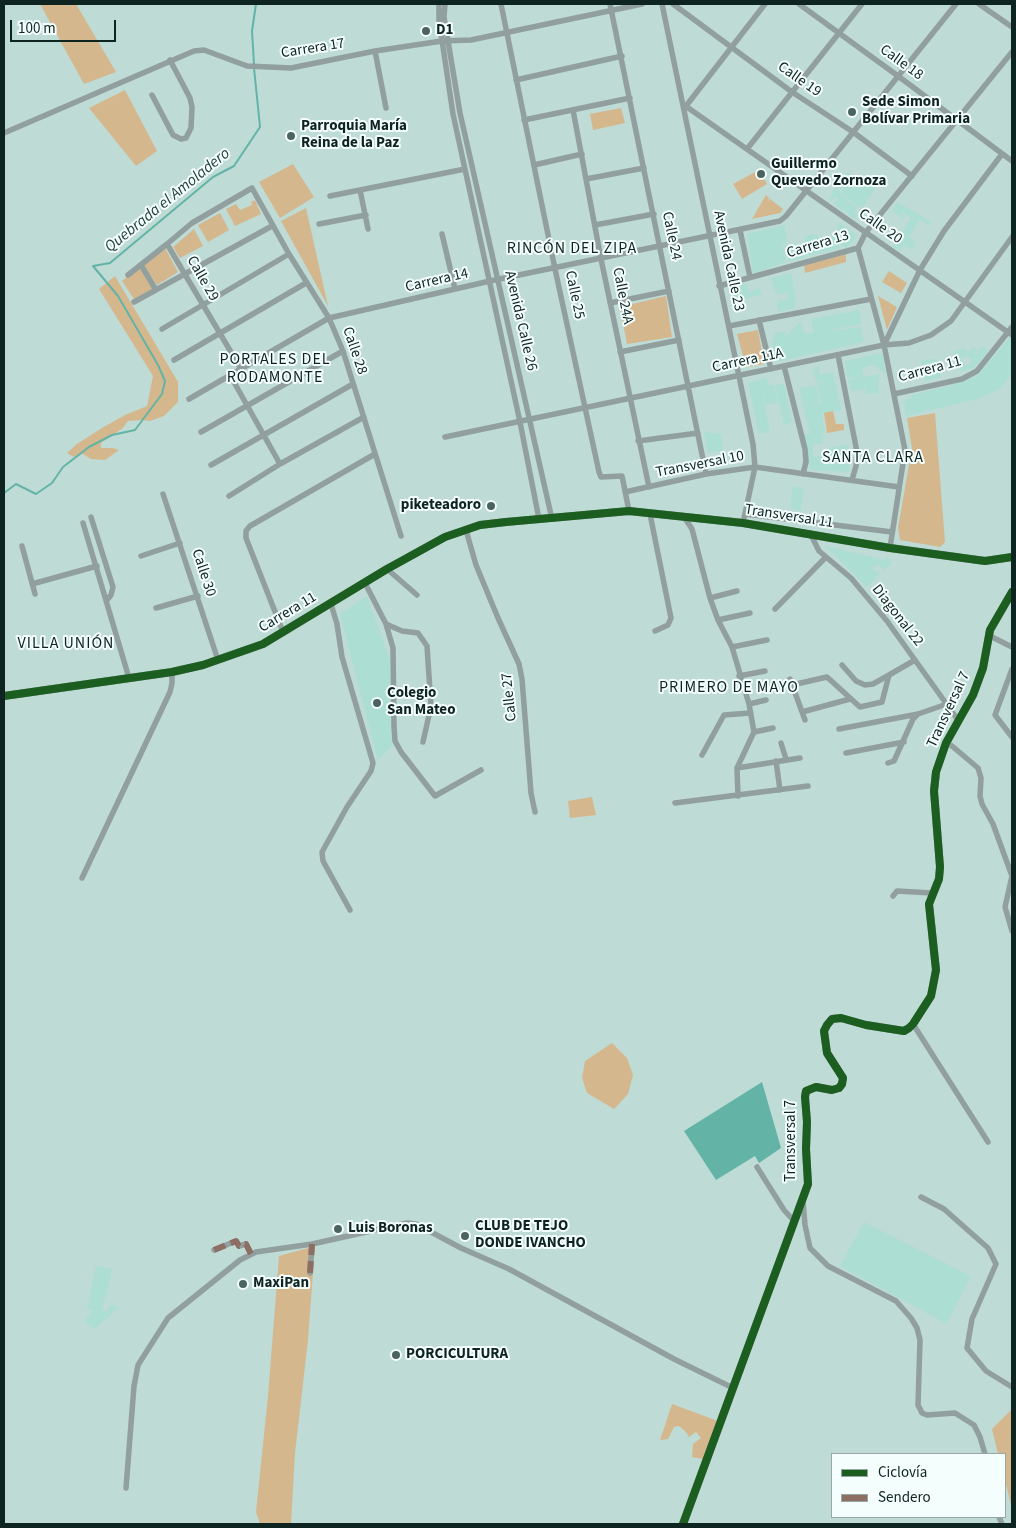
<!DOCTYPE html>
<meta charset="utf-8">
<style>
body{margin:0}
#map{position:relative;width:1016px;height:1528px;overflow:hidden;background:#bedbd5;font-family:"Source Sans 3",sans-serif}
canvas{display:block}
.frame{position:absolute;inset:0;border:5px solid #0e2420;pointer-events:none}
.legend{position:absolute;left:831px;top:1453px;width:175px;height:65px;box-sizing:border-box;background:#f4fefc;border:1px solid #98a7a4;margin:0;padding:6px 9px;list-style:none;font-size:15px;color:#0e2420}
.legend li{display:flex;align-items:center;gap:10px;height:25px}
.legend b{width:25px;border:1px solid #98a7a4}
.scale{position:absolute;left:10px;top:20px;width:106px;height:22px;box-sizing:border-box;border:2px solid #0e2420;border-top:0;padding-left:6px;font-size:15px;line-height:18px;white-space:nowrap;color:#0e2420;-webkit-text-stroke:4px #f4fefc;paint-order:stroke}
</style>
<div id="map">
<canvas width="1016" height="1528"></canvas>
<div class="frame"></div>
<ul class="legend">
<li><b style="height:6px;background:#1b5e20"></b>Ciclovía</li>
<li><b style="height:6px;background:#8d6e63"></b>Sendero</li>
</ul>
<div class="scale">100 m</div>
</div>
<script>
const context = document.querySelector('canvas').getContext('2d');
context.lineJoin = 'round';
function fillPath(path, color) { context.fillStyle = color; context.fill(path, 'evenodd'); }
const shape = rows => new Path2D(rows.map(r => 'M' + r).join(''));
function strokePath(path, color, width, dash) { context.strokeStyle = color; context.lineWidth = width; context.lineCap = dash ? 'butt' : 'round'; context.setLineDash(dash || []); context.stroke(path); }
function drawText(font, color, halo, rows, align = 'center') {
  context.font = font + ' "Source Sans 3",sans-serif'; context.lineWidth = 4; context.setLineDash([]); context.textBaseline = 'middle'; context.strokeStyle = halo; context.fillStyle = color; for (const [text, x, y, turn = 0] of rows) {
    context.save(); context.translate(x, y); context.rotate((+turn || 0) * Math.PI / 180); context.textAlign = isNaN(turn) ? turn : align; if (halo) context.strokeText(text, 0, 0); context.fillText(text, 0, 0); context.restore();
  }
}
fillPath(shape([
 [847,172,875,189,867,200,860,195,867,202,862,208,849,200,837,185],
 [836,186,842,194,841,196,843,194,848,200,846,204,848,201,857,207,855,212,858,215,855,219,834,204,838,199,834,197,832,201,829,199],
 [897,202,932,222,930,225,920,220,909,236,916,243,912,250,904,245,900,251,892,246,911,218,899,210,905,216,903,218,892,211],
 [840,223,857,236,847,248,838,244,840,248,809,256,804,236,817,234,821,241,831,239],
 [785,225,787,241,782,245,787,261,753,274,747,234],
 [804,243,806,257,789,261,784,245],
 [791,273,796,300,794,303,795,308,778,312,777,301,788,300,787,293,776,294,771,278],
 [747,284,748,292,759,288,762,295,733,301,729,286],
 [859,310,862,324,820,332,861,327,864,342,775,362,772,344,775,333,785,331,786,336,801,321,804,333,814,333,811,319],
 [1010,337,1012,339,1012,374,1000,389,981,398,906,416,904,405,906,399,911,398,911,395,953,385,978,375],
 [974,346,977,350,974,355,976,354,978,356,976,353,982,346,988,351,974,368,962,371,957,364,962,360,964,364,969,365,973,360,967,356,961,359,958,353,953,355,953,352,963,348,969,352],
 [882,353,886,373,873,365,862,368,864,377,880,374,878,382,879,393,866,394,864,383,864,389,851,391,848,380,857,377,847,378,845,361],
 [938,359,941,377,926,381,923,373,929,371,927,366,922,368,921,360],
 [819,366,820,375,833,372,841,410,822,414,825,432,817,434,824,434,822,444,813,444,813,457,829,456,829,448,847,444,850,452,849,472,811,470,807,459,801,434,810,434,799,388,816,386,820,405,822,405,817,384,829,381,817,383,812,370],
 [767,378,768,385,774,385,778,402,766,405,761,388,770,432,759,434,748,383],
 [784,384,792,422,784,425,775,385],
 [704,432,721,434,723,451,708,453],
 [793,486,804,489,801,511,790,508],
 [825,546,884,560,887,557,892,563,884,570,878,564,872,568,880,574,867,587],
 [367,596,390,660,392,746,378,760,340,614],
 [864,1222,971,1276,947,1324,840,1266],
 [96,1266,112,1269,102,1311,106,1311,113,1304,118,1309,94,1329,84,1322,93,1310,87,1309]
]), '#added3');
fillPath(shape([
 [40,4,76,4,116,72,84,84],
 [125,90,157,151,136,166,89,108],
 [621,108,625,123,593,130,590,114],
 [293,164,314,197,280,218,259,182],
 [759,170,767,184,742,199,733,184],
 [766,195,769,198,768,201,770,199,783,209,780,213,752,219],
 [255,200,261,214,235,226,226,209,236,204,240,210,252,205,251,202],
 [306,208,328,306,281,221],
 [220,213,229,230,208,242,198,225],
 [194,229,203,246,180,258,173,247],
 [165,248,178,272,157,285,143,264],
 [846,254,846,262,805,273,804,265],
 [140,266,154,288,134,299,122,281],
 [889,271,907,283,901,293,882,282],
 [115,276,178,382,178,402,164,416,150,421,141,420,128,421,123,428,101,443,101,448,113,448,119,450,105,460,91,459,81,453,74,457,67,453,77,444,102,428,125,415,147,406,153,376,99,289],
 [666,296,672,337,627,344,620,307],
 [878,296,897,307,887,330],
 [758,330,764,364,746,367,737,334],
 [833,411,836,424,844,424,844,430,827,433,824,413],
 [935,413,945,542,940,547,900,540,898,528,912,448,907,418],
 [592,797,596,815,570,818,568,801],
 [612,1043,627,1058,633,1075,628,1094,614,1109,587,1093,582,1078,585,1061],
 [315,1246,308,1340,295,1453,291,1524,260,1524,256,1512,268,1396,279,1256],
 [672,1404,718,1421,703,1459,692,1457,693,1444,701,1438,696,1432,689,1437,686,1432,679,1426,674,1427,668,1439,660,1440],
 [1011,1410,1012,1410,1012,1509,1005,1480,1005,1454,998,1454,992,1429]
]), '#d5b78e');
fillPath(shape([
 [762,1082,781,1148,759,1163,755,1156,716,1180,684,1131]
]), '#63b4a6');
strokePath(shape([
 [254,64,252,31,256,4],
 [4,493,16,484,36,494,52,483,63,467,89,447,112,435,135,430,162,394,165,381,158,365,118,296,93,266,110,263,213,177,234,166,260,127,254,68]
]), '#63b4a6', 2);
strokePath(shape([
 [439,4,439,20,453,114,520,422,539,519],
 [445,4,444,17,460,113,552,519],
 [501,4,555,269,599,472,601,477,622,476,629,511],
 [610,4,706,474],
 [662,4,753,444,755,467,743,523],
 [673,4,792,92,853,132,912,176],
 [799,4,898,76,1012,161],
 [979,4,1012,27],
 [375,51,386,108],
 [516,80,622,56],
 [152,95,173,135,181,139,186,138,191,128,192,107,190,98,170,60],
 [684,105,1012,335],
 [686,106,765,4],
 [573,110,601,259,649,487],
 [524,120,630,98],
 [4,133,194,51,204,50,247,66,291,68,375,51,442,41,471,40,642,4],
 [747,149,862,4],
 [534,165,582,154],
 [586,179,644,168],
 [360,190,368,229],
 [330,196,465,169],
 [319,224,366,215],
 [595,225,654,214],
 [740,230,750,277],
 [442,234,455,289],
 [167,244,192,223,252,188,289,254,329,318,343,351,401,536],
 [858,248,884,345,905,450,890,548],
 [141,265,156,290],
 [128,275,167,244,241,369],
 [719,286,858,248,866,232,1012,52],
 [134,302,272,226],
 [610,303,669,291],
 [759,320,771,369],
 [729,326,871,299],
 [162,329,289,254],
 [884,345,920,270,944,231,1002,154],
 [620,352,679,340],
 [838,355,857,452,856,466,852,480],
 [174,360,306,283],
 [784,366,805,449,806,462,803,474],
 [230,375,280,464],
 [894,394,962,379,977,371,1012,327],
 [189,399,329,318,490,281,780,221,786,216,956,4],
 [201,432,343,351],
 [445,437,884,345,909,343,931,335,951,321,1012,237],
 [638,441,698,433],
 [211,465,353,384],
 [625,492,706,474,755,467,899,487],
 [163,494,218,660],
 [229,496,280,464,364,417],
 [650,514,671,618,668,625,655,631],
 [745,514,892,532],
 [91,517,113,587,111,595,107,600],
 [684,517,692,529,710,598,718,620,732,647,749,704,754,732,737,768,738,796],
 [83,523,129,678],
 [466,530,476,565,498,618,519,664,522,679,531,793,535,812],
 [810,533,819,551,851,578,887,621,958,720],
 [22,546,35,594],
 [141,556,180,543],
 [387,569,417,595],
 [365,583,386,624,402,631,418,633,427,646,431,706,423,742],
 [32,584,97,566],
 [710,598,737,591],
 [331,604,337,624,342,657,373,763,371,771,347,807,322,852,323,861,350,910],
 [156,608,198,596],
 [775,609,826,557],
 [718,620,750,613],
 [386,624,393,648,394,726,395,741,401,752,435,796,481,770],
 [283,632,246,538,246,531,250,526,375,454],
 [990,636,1012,647],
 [732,647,767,640],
 [842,665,856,681,865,685,873,684,889,675],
 [1012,669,995,715,1012,737],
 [739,676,765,671],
 [790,679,805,720],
 [792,685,827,677,860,707,882,702,889,675,915,660],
 [749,704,766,700],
 [802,712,850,699],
 [839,729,918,714,947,704],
 [754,732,773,728],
 [781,743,786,759],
 [946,743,952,746,978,768,981,778,980,796,982,804,993,824,1012,876,1005,907,1012,931],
 [846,753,904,742],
 [702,755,724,715,750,713],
 [776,761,780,790],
 [888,763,894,761,913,719,918,714],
 [737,768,800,758],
 [675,803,808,786],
 [82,878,170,692,172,683,172,672],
 [893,896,897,891,932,893],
 [913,1024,988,1142],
 [757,1167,784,1210,794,1221],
 [921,1197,944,1209,988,1248,996,1264,972,1319,967,1348,986,1371,1012,1387],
 [803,1201,805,1225,810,1248,828,1266,896,1301,911,1318,917,1328,920,1340,918,1405,922,1413,927,1415,955,1413,974,1425,980,1437,985,1454],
 [214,1250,236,1241,239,1246,246,1244,251,1254],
 [310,1273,312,1244],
 [126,1488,134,1386,138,1365,168,1318,240,1260,256,1252,312,1244,407,1223,416,1224,461,1248,509,1269,674,1359,733,1388],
 [999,1517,1002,1524]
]), '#929f9f', 5.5);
strokePath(shape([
 [4,696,172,672,203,665,263,644,387,569,445,537,480,525,506,522,629,511,743,523,890,548,985,561,1012,557],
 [683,1524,808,1184,806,1149,807,1122,805,1097,806,1091,816,1087,832,1090,839,1088,842,1084,843,1078,827,1053,824,1031,827,1025,832,1019,841,1018,866,1025,904,1031,909,1028,913,1024,931,996,936,970,929,904,939,879,940,867,934,791,936,772,946,743,973,695,983,668,990,630,1012,592]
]), '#8e9d9e', 8);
strokePath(shape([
 [214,1250,236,1241,239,1246,246,1244,251,1254],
 [310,1273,312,1244]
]), '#8d6e63', 6, [12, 6]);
strokePath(shape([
 [4,696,172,672,203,665,263,644,387,569,445,537,480,525,506,522,629,511,743,523,890,548,985,561,1012,557],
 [683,1524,808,1184,806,1149,807,1122,805,1097,806,1091,816,1087,832,1090,839,1088,842,1084,843,1078,827,1053,824,1031,827,1025,832,1019,841,1018,866,1025,904,1031,909,1028,913,1024,931,996,936,970,929,904,939,879,940,867,934,791,936,772,946,743,973,695,983,668,990,630,1012,592]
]), '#1b5e20', 8);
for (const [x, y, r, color] of [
 [426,31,5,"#4c645f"],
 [852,112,5,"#4c645f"],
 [291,136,5,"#4c645f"],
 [761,174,5,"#4c645f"],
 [491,506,5,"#4c645f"],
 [377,703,5,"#4c645f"],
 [338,1229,5,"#4c645f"],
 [465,1236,5,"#4c645f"],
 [243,1284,5,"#4c645f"],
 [396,1355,5,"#4c645f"]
]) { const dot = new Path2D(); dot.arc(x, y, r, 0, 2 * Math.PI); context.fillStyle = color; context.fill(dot); strokePath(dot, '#f4fefc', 2); }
drawText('bold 15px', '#0e2420', '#f4fefc', [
 ["D1",436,31],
 ["Sede Simon",862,103],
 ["Bolívar Primaria",862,120],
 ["Parroquia María",301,127],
 ["Reina de la Paz",301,144],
 ["Guillermo",771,165],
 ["Quevedo Zornoza",771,182],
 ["piketeadoro",481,506,"right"],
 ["Colegio",387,694],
 ["San Mateo",387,711],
 ["CLUB DE TEJO",475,1227],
 ["DONDE IVANCHO",475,1244],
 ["Luis Boronas",348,1229],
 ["MaxiPan",253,1284],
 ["PORCICULTURA",406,1355]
], 'left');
drawText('15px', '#0e2420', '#f4fefc', [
 ["Carrera 17",313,49,-9],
 ["Calle 18",901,63,36],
 ["Calle 19",799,80,35],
 ["Calle 20",880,227,35],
 ["Calle 24",671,236,78],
 ["Carrera 13",818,245,-17],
 ["Avenida Calle 23",728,261,78],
 ["Calle 29",202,279,60],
 ["Carrera 14",437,281,-13],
 ["Calle 25",574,295,78],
 ["Calle 24A",622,296,79],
 ["Avenida Calle 26",520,321,77],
 ["Calle 28",354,351,71],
 ["Carrera 11A",748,361,-12],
 ["Carrera 11",930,370,-15],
 ["Transversal 10",700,465,-11],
 ["Transversal 11",789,517,9],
 ["Calle 30",203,573,72],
 ["Carrera 11",288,613,-31],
 ["Diagonal 22",897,616,52],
 ["Calle 27",510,697,-96],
 ["Transversal 7",949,710,-65],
 ["Transversal 7",792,1141,-90]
]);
drawText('italic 16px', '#22413b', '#f4fefc', [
 ["Quebrada el Amoladero",168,201,-39]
]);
context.letterSpacing = '1px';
drawText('16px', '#0e2420', '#f4fefc', [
 ["RINCÓN DEL ZIPA",572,249],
 ["PORTALES DEL",275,360],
 ["RODAMONTE",275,378],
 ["SANTA CLARA",873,458],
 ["VILLA UNIÓN",66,644],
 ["PRIMERO DE MAYO",729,688]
]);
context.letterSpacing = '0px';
</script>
